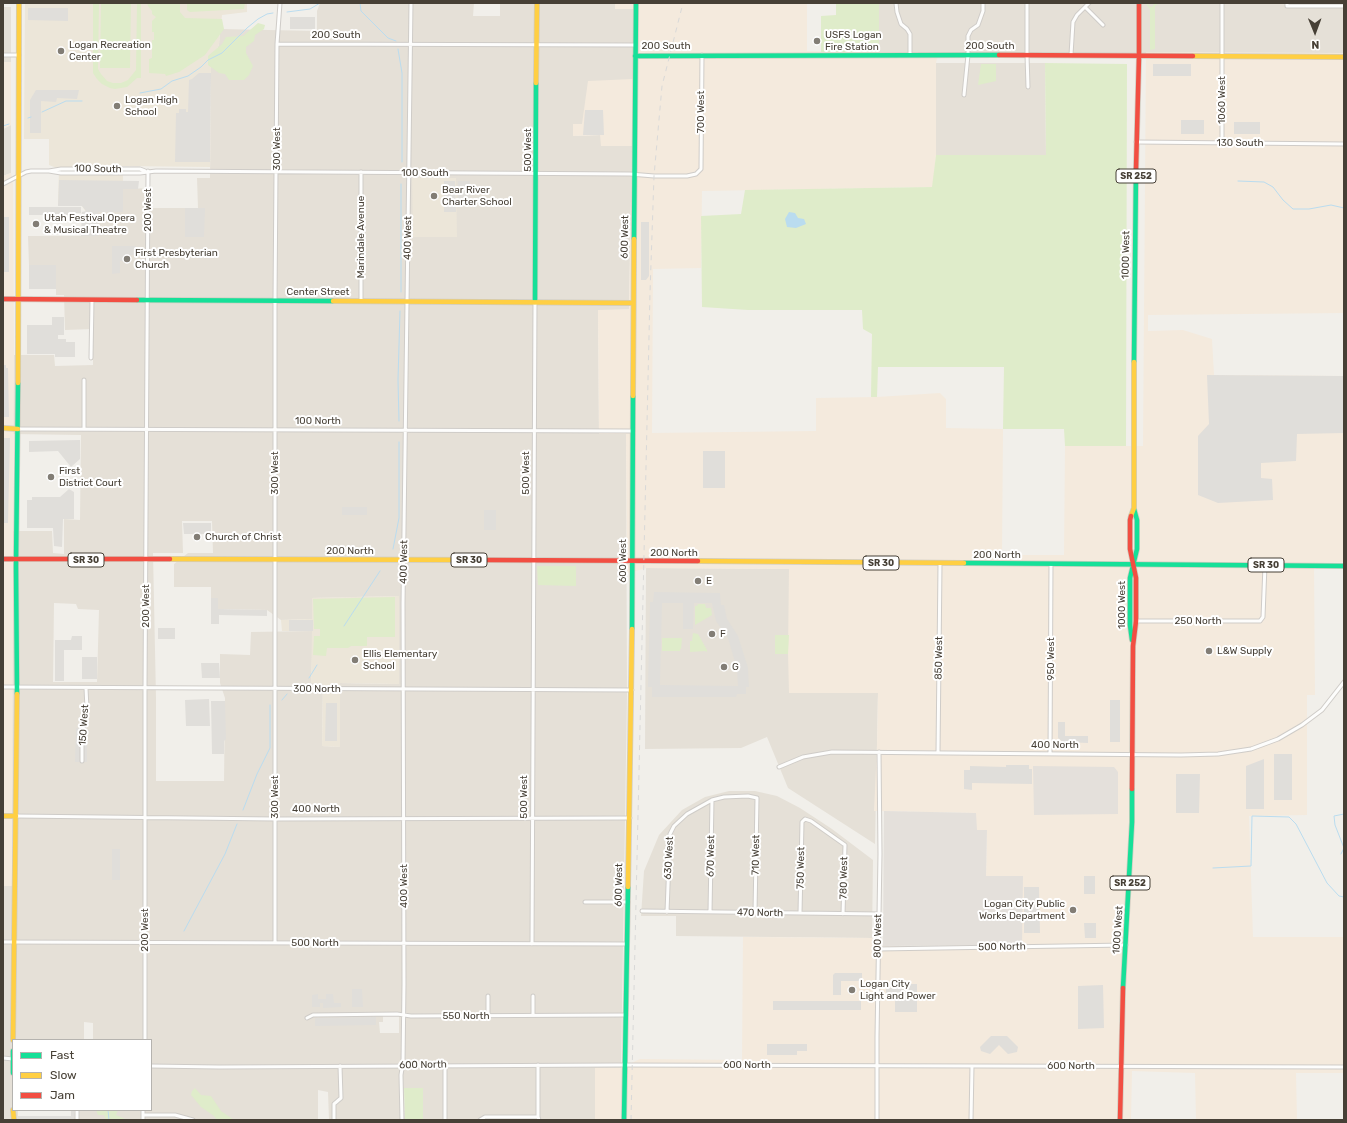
<!DOCTYPE html>
<style>
body{margin:0}
#map{position:relative;width:1347px;height:1123px;overflow:hidden;background:#f1efea;font-family:Rubik,sans-serif}
canvas{display:block}
.frame{position:absolute;inset:0;border:4px solid #474036;pointer-events:none}
.legend{position:absolute;left:12px;top:1039px;width:140px;height:72px;box-sizing:border-box;background:#fff;border:1px solid #b5b3af;margin:0;padding:5px 7px;list-style:none;font-size:12px;color:#474036}
.legend li{display:flex;align-items:center;gap:8px;height:20px}
.legend b{width:20px;border:1px solid #b5b3af}
.north{position:absolute;left:1295px;top:12px;width:40px;height:40px;-webkit-text-stroke:3px #fff;paint-order:stroke;rotate:179deg;font-size:11px;font-weight:700;line-height:16px;text-align:center;color:#474036}
.north::after{content:'';display:block;margin:auto;width:14px;height:18px;background:#474036;clip-path:polygon(50% 0,100% 100%,50% 72%,0 100%)}
</style>
<div id="map">
<canvas width="1347" height="1123"></canvas>
<div class="frame"></div>
<ul class="legend">
<li><b style="height:5px;background:#16e098"></b>Fast</li>
<li><b style="height:5px;background:#ffcf43"></b>Slow</li>
<li><b style="height:5px;background:#f24e42"></b>Jam</li>
</ul>
<div class="north">N</div>
</div>
<script>
const context = document.querySelector('canvas').getContext('2d');
context.lineJoin = 'round';
function fillPath(path, color) { context.fillStyle = color; context.fill(path, 'evenodd'); }
const shape = rows => new Path2D(rows.map(r => 'M' + r).join(''));
function strokePath(path, color, width, dash) { context.strokeStyle = color; context.lineWidth = width; context.lineCap = dash ? 'butt' : 'round'; context.setLineDash(dash || []); context.stroke(path); }
function drawText(font, color, halo, rows, align = 'center') {
  context.font = font + ' Rubik,sans-serif'; context.lineWidth = 4; context.setLineDash([]); context.textBaseline = 'middle'; context.strokeStyle = halo; context.fillStyle = color; for (const [text, x, y, turn = 0] of rows) {
    context.save(); context.translate(x, y); context.rotate((+turn || 0) * Math.PI / 180); context.textAlign = isNaN(turn) ? turn : align; if (halo) context.strokeText(text, 0, 0); context.fillText(text, 0, 0); context.restore();
  }
}
fillPath(shape([
 [320,3,474,3,473,16,500,16,500,3,615,3,615,9,633,9,633,79,582,124,573,124,573,136,601,135,601,146,632,146,629,310,598,310,599,433,626,433,627,695,621,1068,595,1068,595,1120,423,1120,423,1089,404,1088,405,1120,329,1120,328,1092,318,1090,318,1120,74,1120,75,1110,151,1110,151,1040,93,1040,93,1023,84,1022,84,1040,13,1040,13,1110,18,1110,18,1120,3,1120,3,886,12,885,12,531,52,531,53,553,64,554,64,519,80,520,81,435,12,434,14,355,54,355,55,366,93,365,93,329,65,330,64,295,56,295,56,265,29,265,28,236,98,236,98,212,123,189,153,188,153,208,185,208,185,237,204,208,198,208,197,178,210,178,211,67,219,44,220,29,317,31,317,11],
 [182,521,212,521,213,553,188,553,174,564,174,587,211,587,211,598,218,598,218,609,267,610,281,620,312,619,312,598,399,596,399,684,340,683,340,747,322,746,323,683,311,683,313,631,251,632,250,655,220,654,220,683,225,698,224,781,156,781,156,698,153,553,183,553],
 [54,603,76,604,78,609,99,610,97,682,53,682],
 [383,1012,399,1012,399,1033,380,1033,379,1022,383,1022],
 [879,3,1344,3,1344,53,879,53],
 [3,7,11,7,11,62,3,62],
 [936,63,1045,63,1046,155,936,155],
 [11,125,11,173,3,176,3,129],
 [646,568,789,569,878,693,875,844,788,788,767,737,741,748,645,749],
 [729,791,755,791,777,796,800,808,832,829,873,860,872,938,676,936,676,916,641,916,644,871,659,835,682,810,705,797]
]), '#e5e0d7');
fillPath(shape([
 [615,3,807,3,807,51,938,53,936,63,936,155,933,187,702,191,701,268,653,269,652,433,816,431,816,398,877,397,940,393,946,399,946,428,1003,429,1002,555,1064,555,1065,446,1143,446,1146,52,1344,53,1344,313,1148,315,1148,331,1183,330,1212,339,1214,375,1344,376,1344,562,1314,563,1315,695,1307,695,1307,815,1249,816,1253,937,1344,937,1344,1073,1296,1073,1297,1120,1196,1120,1195,1073,1132,1071,1131,1120,595,1120,595,1068,621,1068,640,1059,742,1060,743,937,872,938,883,946,1022,945,1022,876,986,876,987,830,976,830,976,813,874,811,877,747,878,693,789,693,788,652,789,569,647,568,627,573,626,434,599,434,598,310,629,309,632,146,601,146,600,135,573,136,573,124,582,124,588,81,633,79,633,9,615,9],
 [3,62,11,62,11,125,3,129],
 [11,173,13,184,14,355,12,886,3,886,3,176]
]), '#f4eadd');
fillPath(shape([
 [1033,766,1114,767,1118,772,1118,814,1034,815],
 [884,811,976,813,977,830,987,830,986,876,1023,876,1022,945,883,946]
]), '#e4e0db');
fillPath(shape([
 [25,3,247,3,247,12,222,15,219,44,211,67,210,167,123,166,123,212,86,212,82,206,58,206,59,169,49,165,49,139,24,139],
 [412,178,456,178,457,237,413,237],
 [399,596,399,684,340,683,340,747,322,746,323,684,311,683,312,631,282,631,281,620,312,619,312,598]
]), '#ece6d9');
fillPath(shape([
 [93,3,99,3,98,69,101,74,107,81,113,83,121,83,128,80,136,70,137,3,141,3,141,78,137,78,127,87,115,89,110,88,102,84,97,79,93,73],
 [101,3,131,3,130,68,100,68],
 [147,3,180,3,180,12,185,18,222,19,224,29,205,55,179,72,166,76,165,74,149,73,149,59,152,58,152,40,154,40,154,32,152,32,152,21,156,17,152,14,152,11,148,6],
 [187,3,245,3,244,9,190,12,187,10],
 [836,3,879,3,879,53,821,52,821,16,836,15],
 [1147,3,1148,3,1149,6,1152,7,1155,3,1159,3,1155,6,1155,49,1150,50,1150,9,1147,5],
 [258,23,265,25,264,29,255,35,254,41,246,47,246,53,253,66,249,75,244,80,229,80,225,74,219,73,208,65,208,56,222,44,226,37,243,36],
 [1045,63,1127,64,1126,446,1065,446,1064,429,1003,429,1004,367,878,367,877,397,871,397,872,334,863,329,862,310,748,310,702,307,701,216,741,214,745,190,932,187,936,155,1046,155],
 [981,64,996,64,996,81,978,85],
 [537,566,576,566,576,586,538,585],
 [395,597,395,637,367,637,367,646,351,646,348,648,327,648,326,656,313,655,314,636,320,636,320,629,314,629,313,599],
 [698,604,705,604,706,608,711,608,712,615,695,625,695,606,697,606],
 [693,633,698,634,707,650,707,652,705,651,690,652,690,641,692,641],
 [775,635,789,635,788,654,775,654],
 [662,638,682,638,681,649,680,649,680,651,662,651],
 [195,1088,201,1095,211,1096,221,1111,234,1120,217,1120,214,1116,201,1107,191,1095,192,1091],
 [404,1088,423,1088,423,1120,405,1120],
 [96,1110,118,1110,116,1115,127,1120,106,1120,104,1115,98,1115]
]), '#dfecca');
fillPath(shape([
 [28,8,68,8,68,21,28,20],
 [290,17,315,17,315,29,290,29],
 [1153,64,1191,64,1191,76,1153,76],
 [199,73,211,73,210,162,175,162,176,113,179,113,179,109,186,109,186,112,188,112,189,80,192,79],
 [36,90,79,90,77,99,57,98,56,102,41,101,41,133,30,133,30,100],
 [585,110,603,110,604,135,583,135],
 [1181,120,1204,120,1204,134,1181,134],
 [1234,122,1260,122,1260,134,1234,134],
 [59,180,139,181,138,189,123,189,123,212,98,212,98,236,81,236,82,212,86,211,82,206,58,206],
 [444,181,455,181,456,212,444,212],
 [458,181,470,181,470,200,458,200],
 [29,207,81,207,81,213,68,213,68,215,29,215],
 [185,208,205,208,204,237,185,237],
 [3,217,9,217,9,272,3,272],
 [641,222,649,222,649,276,646,280,641,280],
 [112,246,136,246,136,255,124,255,124,261,120,261,120,273,112,274],
 [29,265,56,265,56,289,29,289],
 [52,317,64,317,64,335,58,335,58,339,66,339,66,342,75,342,75,357,55,357,55,354,27,354,27,325,52,325],
 [3,365,6,365,6,368,8,368,9,417,4,417],
 [1207,375,1344,376,1344,433,1297,434,1296,461,1261,463,1261,478,1272,479,1273,500,1218,503,1198,495,1198,436,1209,424],
 [3,438,10,438,8,523,3,523],
 [80,440,80,459,71,467,58,451,29,452,29,441],
 [703,451,725,451,725,488,703,488],
 [69,489,74,492,74,519,63,519,62,547,54,546,53,528,27,528,27,500,32,500,32,497,60,497],
 [342,507,367,507,367,515,342,515],
 [484,510,496,510,496,530,484,530],
 [183,523,211,523,211,534,184,534],
 [654,592,720,593,721,605,724,605,727,619,738,636,748,668,749,687,746,687,746,694,737,694,736,697,652,697,652,687,648,687,650,602,653,602],
 [662,603,683,603,683,629,693,629,694,603,712,603,716,621,728,638,737,669,738,686,660,685],
 [211,598,218,598,218,609,267,610,267,616,219,615,219,624,211,624],
 [289,620,313,620,313,631,289,631],
 [158,628,175,628,175,639,158,639],
 [72,636,82,636,82,650,64,650,64,681,55,681,55,640,71,640],
 [82,657,97,657,97,679,82,679],
 [201,663,219,663,220,678,202,678],
 [209,699,210,726,186,726,185,700],
 [1110,700,1120,700,1120,742,1110,742],
 [211,701,225,701,226,739,224,741,224,754,212,754],
 [326,703,337,703,337,741,325,741],
 [1058,722,1065,722,1065,736,1088,736,1088,743,1063,742,1058,738],
 [76,728,87,728,87,762,75,762],
 [1274,754,1292,754,1292,800,1274,800],
 [1264,759,1264,809,1246,809,1246,766],
 [1006,765,1029,765,1029,769,1032,769,1032,784,972,783,972,790,964,789,964,770,970,770,970,766,1006,767],
 [1176,774,1200,774,1199,813,1176,813],
 [112,849,120,849,120,880,112,880],
 [1084,876,1095,876,1095,894,1084,894],
 [1024,887,1039,887,1040,933,1024,933],
 [1084,923,1096,923,1096,938,1085,938],
 [835,973,862,973,862,981,841,981,841,995,833,995,833,975],
 [895,984,917,984,917,1012,895,1012,895,993,886,993,886,988,895,988],
 [1103,985,1104,1028,1078,1029,1078,986],
 [352,989,362,989,363,1007,352,1007],
 [318,994,318,999,326,999,326,994,333,994,334,1003,341,1003,341,1007,323,1008,323,1003,320,1003,320,1007,312,1007,312,995],
 [773,1001,861,1001,861,1010,773,1010],
 [376,1017,376,1025,315,1026,315,1018],
 [991,1036,1007,1036,1018,1047,1017,1052,1008,1054,999,1045,990,1054,981,1051,980,1047],
 [767,1044,807,1044,807,1051,797,1051,797,1055,767,1055],
 [71,1110,74,1110,74,1120,18,1120,18,1116,71,1116]
]), '#e0deda');
fillPath(shape([
 [789,212,795,213,798,218,804,219,806,224,796,228,787,227,785,219]
]), '#badcef');
strokePath(shape([
 [360,3,361,11,388,38,396,41],
 [287,12,310,9,320,3],
 [398,49,402,73,402,162],
 [140,93,161,89,172,81,188,76,201,67,208,60,222,53,247,28,258,19,267,14,273,13],
 [42,112,66,101,82,101],
 [28,118,31,117],
 [3,126,9,124],
 [1238,181,1264,182,1273,187,1283,200,1293,209,1309,209,1331,205,1344,208],
 [401,292,401,184],
 [399,421,398,380,400,311],
 [393,549,399,518,399,442],
 [344,626,380,571],
 [309,678,317,665],
 [282,700,287,694],
 [243,810,257,774,270,748,270,705],
 [1341,854,1344,848,1335,825,1334,816,1344,814],
 [1213,868,1251,866,1252,816,1289,817,1296,824,1327,883,1339,896,1344,897],
 [184,931,225,854,237,824],
 [108,1110,109,1120]
]), '#badcef', 1);
const street = shape([
 [896,3,897,12,901,24,907,29,910,34,910,55],
 [1027,3,1027,55,1028,87],
 [1222,3,1222,143],
 [1287,3,1287,6,1344,6],
 [1085,7,1103,25],
 [277,44,635,45],
 [3,55,19,55],
 [1071,55,1073,22,1077,15,1089,3],
 [964,95,968,55,968,36,971,30,978,25,983,11,983,3],
 [1136,142,1344,144],
 [49,171,61,173,140,173,156,171,630,174,654,176,687,176,696,174,701,169,702,55],
 [3,184,26,172,31,171,49,171,61,169,140,169,145,171],
 [361,301,361,172],
 [91,358,92,300],
 [84,380,84,429],
 [18,429,633,431],
 [1136,621,1260,621,1263,617,1265,565],
 [3,687,632,690],
 [938,753,940,564],
 [1050,754,1051,564],
 [82,761,82,733,87,709,86,688],
 [779,767,803,757,832,752,1181,755,1218,754,1251,749,1278,739,1302,725,1322,710,1344,682],
 [16,816,275,819,630,818],
 [585,902,628,902],
 [642,911,879,914],
 [667,912,670,834,674,826,687,814,712,800,724,797,748,796,757,798,755,913],
 [710,912,712,800],
 [800,913,802,822,805,819,811,821,845,845,843,914],
 [3,942,627,944],
 [275,943,275,301,277,44,280,3],
 [532,944,535,302],
 [878,949,1126,945],
 [488,1015,488,996],
 [533,1015,533,996],
 [307,1018,313,1015,397,1014,411,1016,626,1015],
 [145,1040,145,688,148,171],
 [3,1058,13,1059],
 [538,1065,538,1117,539,1120],
 [151,1066,219,1067,617,1065,1344,1067],
 [143,1110,143,1120],
 [143,1115,175,1115,193,1120],
 [77,1120,77,1110],
 [334,1120,334,1104,341,1098,340,1066],
 [402,1120,401,1075,403,1062,404,984,403,603,411,3],
 [445,1120,445,1065],
 [480,1120,485,1117,538,1117],
 [877,1120,877,1037,880,854,879,752],
 [971,1120,972,1066]
]);
const fast = shape([
 [635,56,999,55],
 [634,239,636,3],
 [137,300,333,301],
 [535,302,536,83],
 [1134,362,1136,169],
 [964,563,1344,566],
 [632,629,633,396],
 [1132,640,1130,625,1130,578,1137,549,1137,520,1134,509],
 [17,694,16,566,18,383],
 [1123,988,1132,822,1132,789],
 [13,1051,13,1073],
 [624,1120,628,887]
]);
const slow = shape([
 [1193,56,1344,57],
 [536,83,537,3],
 [333,301,633,303],
 [18,383,19,3],
 [633,396,634,239],
 [3,428,18,429],
 [1131,516,1134,508,1134,362],
 [170,559,488,560],
 [698,561,964,563],
 [3,816,16,816],
 [628,887,632,629],
 [13,1040,17,694],
 [13,1110,14,1120]
]);
const jam = shape([
 [999,55,1193,56],
 [1136,169,1139,56,1139,3],
 [3,299,137,300],
 [1131,516,1130,520,1130,549,1136,578,1136,621,1133,646,1132,789],
 [3,559,170,559],
 [488,560,698,561],
 [1120,1120,1123,988]
]);
strokePath(street, '#cfccc8', 5);
strokePath(fast, '#d0ccc1', 6);
strokePath(slow, '#d0ccc1', 6);
strokePath(jam, '#d0ccc1', 6);
strokePath(street, '#fdfdfc', 3);
strokePath(fast, '#16e098', 4.5);
strokePath(slow, '#ffcf43', 4.5);
strokePath(jam, '#f24e42', 4.5);
strokePath(shape([
 [631,1120,650,293,654,176,662,86,683,3]
]), '#d9d9d8', 1, [5, 5]);
for (const [x, y, r, color] of [
 [817,41,4,"#827d75"],
 [61,51,4,"#827d75"],
 [117,106,4,"#827d75"],
 [434,196,4,"#827d75"],
 [36,224,4,"#827d75"],
 [127,259,4,"#827d75"],
 [51,477,4,"#827d75"],
 [197,537,4,"#827d75"],
 [698,581,4,"#827d75"],
 [712,634,4,"#827d75"],
 [1209,651,4,"#827d75"],
 [355,660,4,"#827d75"],
 [724,667,4,"#827d75"],
 [1073,910,4,"#827d75"],
 [852,990,4,"#827d75"]
]) { const dot = new Path2D(); dot.arc(x, y, r, 0, 2 * Math.PI); context.fillStyle = color; context.fill(dot); strokePath(dot, '#fff', 1.5); }
for (const [x, y, w] of [
 [1136,176,40],
 [86,560,36],
 [469,560,36],
 [881,563,36],
 [1266,565,36],
 [1130,883,40]
]) { const box = new Path2D(); box.roundRect(x - w / 2, y - 7, w, 14, 3); context.fillStyle = '#fff'; context.fill(box); strokePath(box, '#474036', 1); }
drawText('bold 9px', '#474036', null, [
 ["SR 252",1136,176],
 ["SR 30",86,560],
 ["SR 30",469,560],
 ["SR 30",881,563],
 ["SR 30",1266,565],
 ["SR 252",1130,883]
]);
drawText('10px', '#474036', '#fff', [
 ["200 South",336,35],
 ["200 South",666,46],
 ["200 South",990,46],
 ["1060 West",1222,100,-90],
 ["700 West",701,112,-90],
 ["130 South",1240,143],
 ["300 West",277,149,-90],
 ["500 West",528,150,-90],
 ["100 South",98,169,1],
 ["100 South",425,173],
 ["200 West",148,210,-90],
 ["Marindale Avenue",361,237,-90],
 ["600 West",625,237,-89],
 ["400 West",408,238,-89],
 ["1000 West",1126,255,-89],
 ["Center Street",318,292],
 ["100 North",318,421],
 ["300 West",275,473,-90],
 ["500 West",526,473,-90],
 ["200 North",350,551],
 ["200 North",674,553],
 ["200 North",997,555],
 ["600 West",623,561,-90],
 ["400 West",404,562,-89],
 ["1000 West",1122,605,-90],
 ["200 West",146,606,-90],
 ["250 North",1198,621],
 ["850 West",939,658,-89],
 ["950 West",1051,659,-90],
 ["300 North",317,689],
 ["150 West",84,725,-86],
 ["400 North",1055,745],
 ["300 West",275,797,-90],
 ["500 West",524,797,-90],
 ["400 North",316,809],
 ["710 West",756,855,-89],
 ["670 West",711,856,-89],
 ["630 West",669,858,-87],
 ["750 West",801,868,-89],
 ["780 West",844,878,-89],
 ["600 West",619,885,-89],
 ["400 West",404,886,-90],
 ["470 North",760,913,1],
 ["200 West",145,930,-90],
 ["1000 West",1118,930,-86],
 ["800 West",878,936,-89],
 ["500 North",315,943],
 ["500 North",1002,947,-1],
 ["550 North",466,1016],
 ["600 North",423,1065,-1],
 ["600 North",747,1065],
 ["600 North",1071,1066]
]);
drawText('10px', '#474036', '#fff', [
 ["USFS Logan",825,35],
 ["Fire Station",825,47],
 ["Logan Recreation",69,45],
 ["Center",69,57],
 ["Logan High",125,100],
 ["School",125,112],
 ["Bear River",442,190],
 ["Charter School",442,202],
 ["Utah Festival Opera",44,218],
 ["& Musical Theatre",44,230],
 ["First Presbyterian",135,253],
 ["Church",135,265],
 ["First",59,471],
 ["District Court",59,483],
 ["Church of Christ",205,537],
 ["E",706,581],
 ["F",720,634],
 ["L&W Supply",1217,651],
 ["Ellis Elementary",363,654],
 ["School",363,666],
 ["G",732,667],
 ["Logan City Public",1065,904,"right"],
 ["Works Department",1065,916,"right"],
 ["Logan City",860,984],
 ["Light and Power",860,996]
], 'left');
</script>
